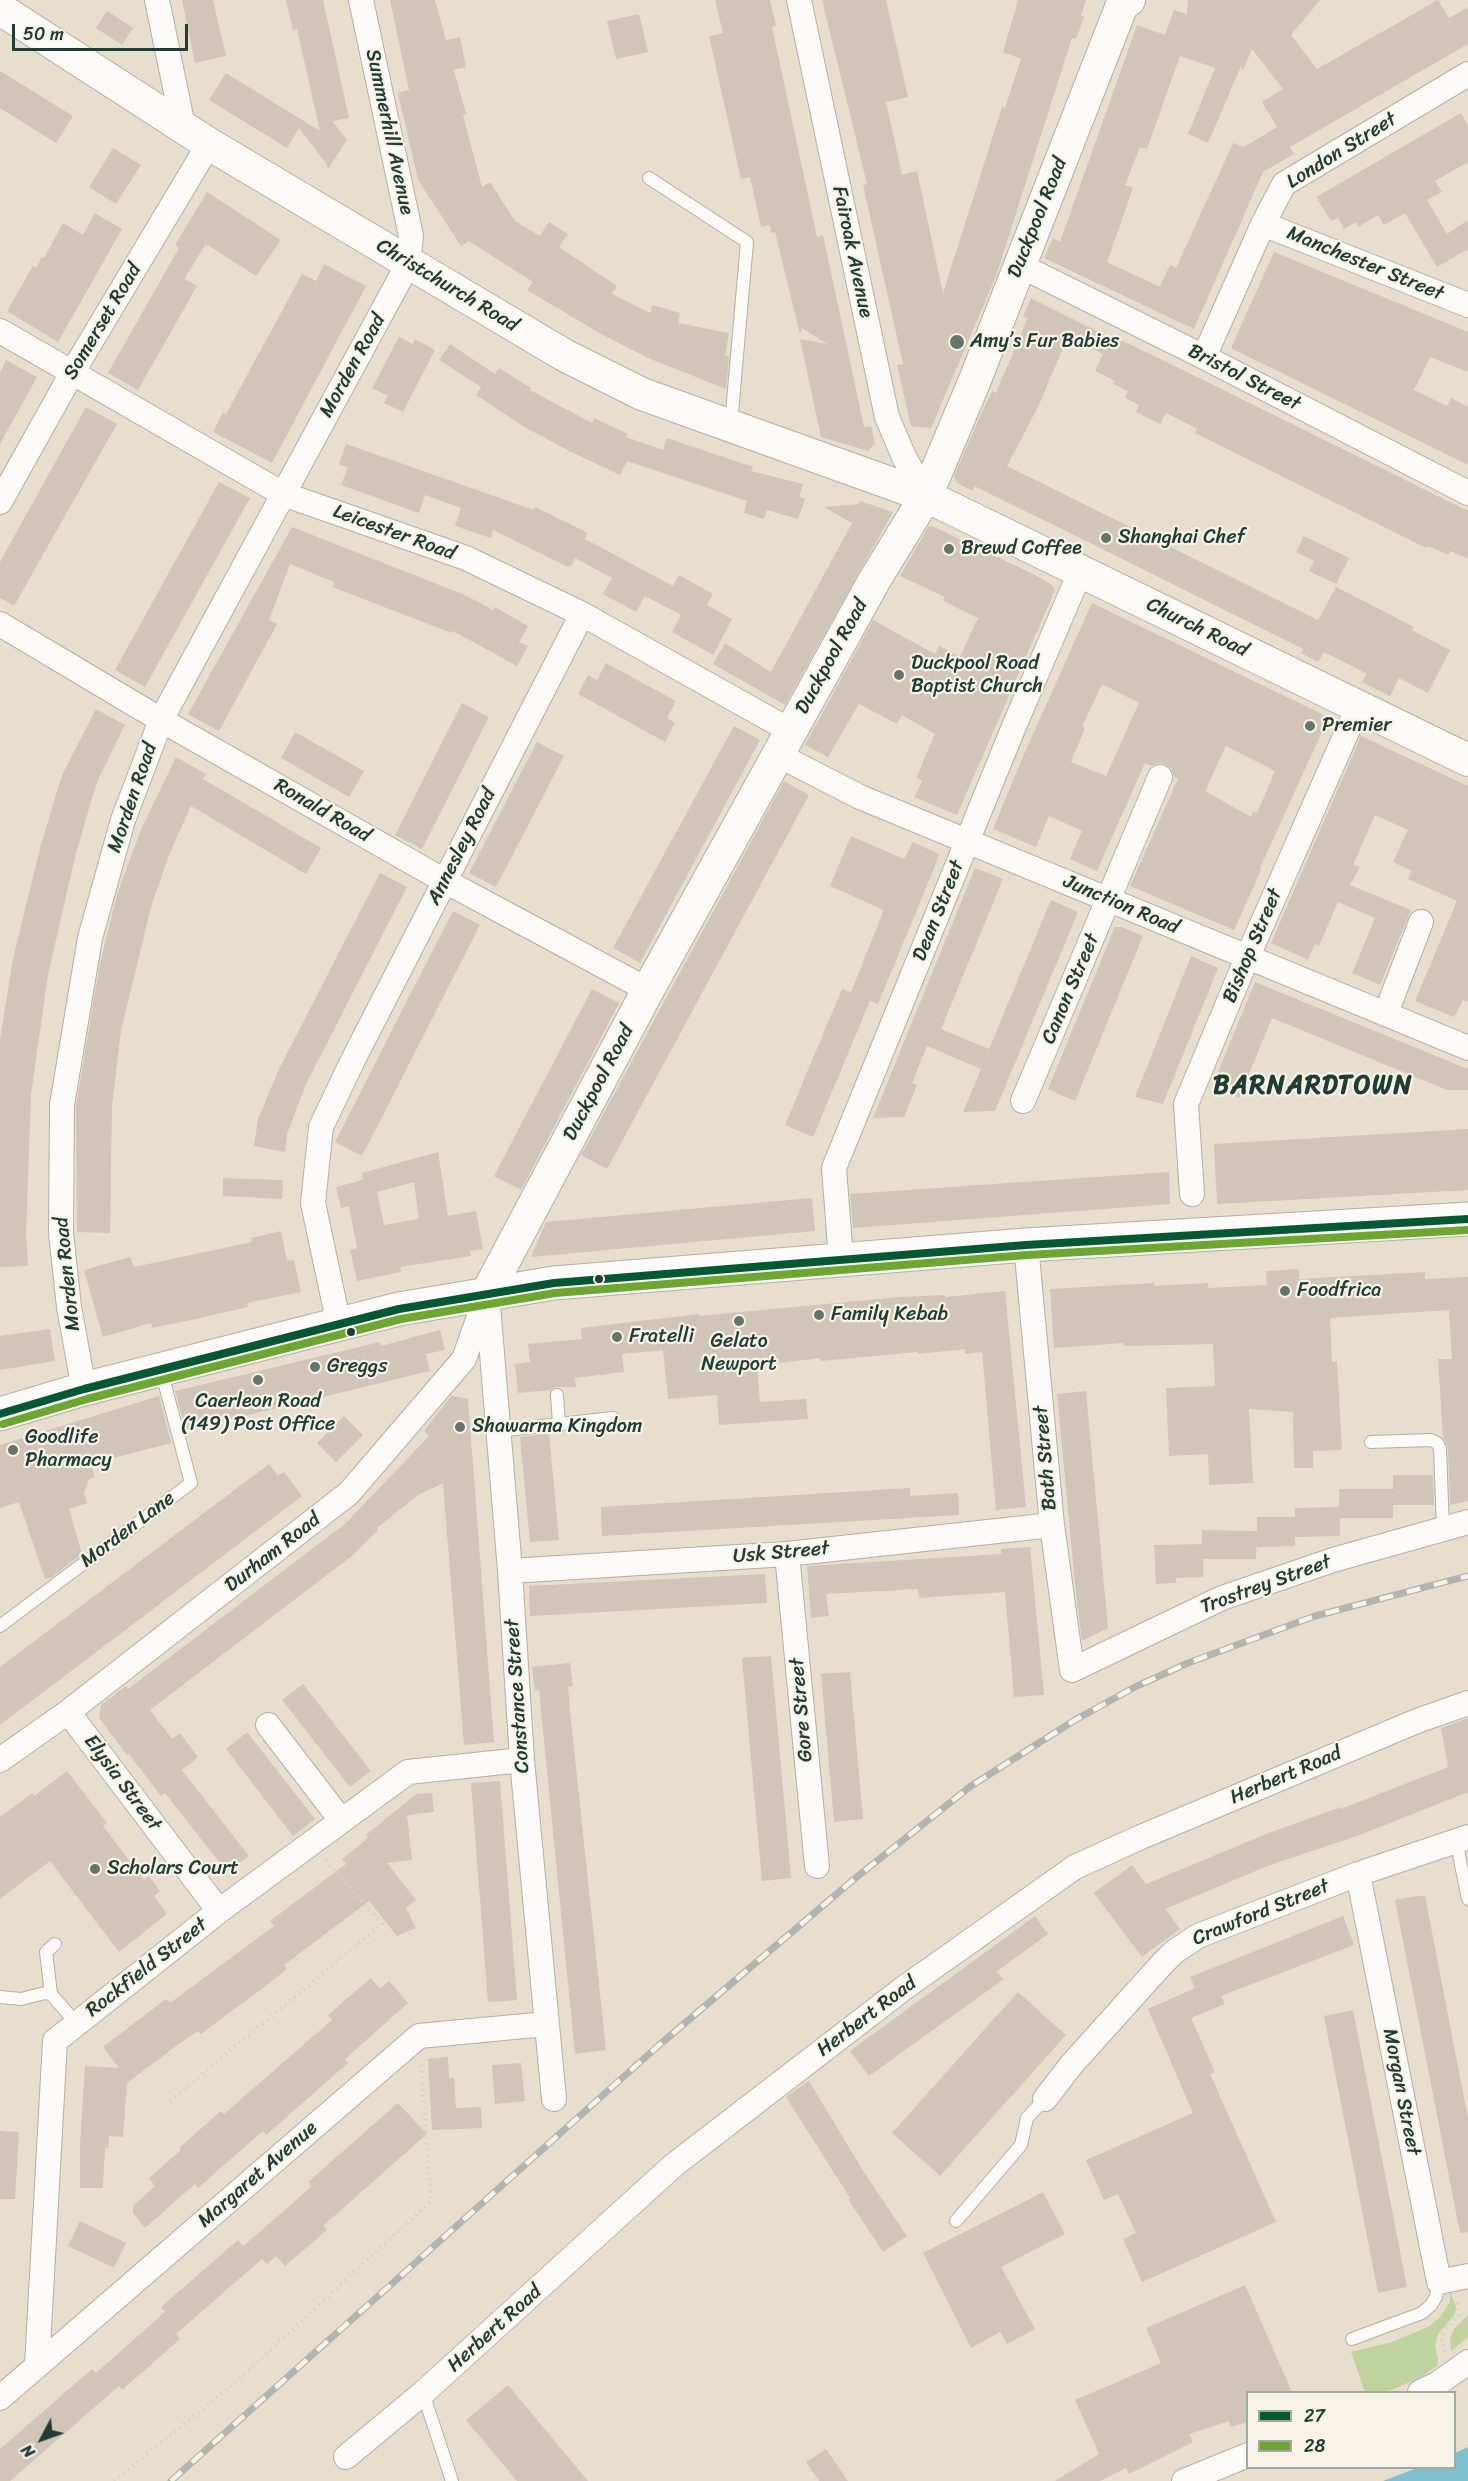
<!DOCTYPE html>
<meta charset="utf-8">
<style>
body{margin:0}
#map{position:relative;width:1468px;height:2481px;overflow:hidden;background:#e8dece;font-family:Sriracha,sans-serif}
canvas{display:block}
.legend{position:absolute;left:1246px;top:2391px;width:210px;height:78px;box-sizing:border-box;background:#f7f3e8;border:2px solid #a1aaa0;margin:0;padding:8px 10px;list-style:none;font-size:18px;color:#1f3d34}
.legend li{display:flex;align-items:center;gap:12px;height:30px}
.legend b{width:30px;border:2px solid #a1aaa0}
.north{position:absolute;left:12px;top:2409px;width:60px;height:60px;-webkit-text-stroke:4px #f7f3e8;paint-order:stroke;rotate:229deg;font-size:16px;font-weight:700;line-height:24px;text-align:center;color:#1f3d34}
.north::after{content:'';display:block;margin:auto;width:21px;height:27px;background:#1f3d34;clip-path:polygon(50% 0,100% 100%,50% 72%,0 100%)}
.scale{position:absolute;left:12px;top:24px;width:176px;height:27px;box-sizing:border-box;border:3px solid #1f3d34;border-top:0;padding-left:8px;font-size:18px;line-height:21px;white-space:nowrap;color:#1f3d34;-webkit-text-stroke:4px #f7f3e8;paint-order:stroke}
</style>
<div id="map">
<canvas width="1468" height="2481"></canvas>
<ul class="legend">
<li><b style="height:8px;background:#065834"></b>27</li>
<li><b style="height:8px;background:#6da631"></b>28</li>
</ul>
<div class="north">N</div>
<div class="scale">50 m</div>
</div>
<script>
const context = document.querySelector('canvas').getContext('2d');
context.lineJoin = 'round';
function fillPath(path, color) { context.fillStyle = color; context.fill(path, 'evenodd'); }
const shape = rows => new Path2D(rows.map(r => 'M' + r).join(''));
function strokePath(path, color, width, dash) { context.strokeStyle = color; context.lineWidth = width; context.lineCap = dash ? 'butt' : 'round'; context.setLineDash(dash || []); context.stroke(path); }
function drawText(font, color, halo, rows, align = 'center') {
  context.font = font + ' Sriracha,sans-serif'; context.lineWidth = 4.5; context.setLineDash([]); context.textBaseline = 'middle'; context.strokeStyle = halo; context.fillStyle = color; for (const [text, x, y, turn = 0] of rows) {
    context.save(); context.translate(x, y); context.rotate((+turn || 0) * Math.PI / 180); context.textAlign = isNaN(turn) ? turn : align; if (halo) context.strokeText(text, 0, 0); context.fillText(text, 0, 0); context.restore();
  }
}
fillPath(shape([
 [1450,2292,1456,2306,1455,2314,1438,2334,1435,2346,1438,2359,1437,2366,1421,2377,1392,2390,1383,2392,1365,2392,1351,2352,1392,2342,1428,2327,1440,2317,1450,2302],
 [1468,2315,1468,2337,1451,2351,1450,2339,1454,2329]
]), '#c0d29d');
fillPath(shape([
 [1468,2447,1468,2481,1383,2481,1417,2468,1454,2468,1455,2453]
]), '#7ebecf');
fillPath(shape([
 [182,0,213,0,226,56,195,63],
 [286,0,323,0,349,118,332,121,347,140,328,169,326,163,299,128,287,148,209,100,226,73,320,131,297,29,293,30],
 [390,0,435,0,446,40,460,37,466,67,454,70,466,114,463,115,482,187,490,182,515,221,540,236,549,222,568,234,559,247,617,286,612,294,650,313,652,305,680,313,678,323,729,333,725,356,729,357,726,389,648,358,601,334,527,290,533,282,469,241,461,246,418,180,398,93,409,90],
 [715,0,770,0,776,26,772,27,817,237,823,235,864,427,871,426,875,443,868,451,821,437,800,339,827,344,802,328,800,334,775,232,771,233,770,225,761,227,750,177,741,179,709,36,723,33],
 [822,0,886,0,908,97,886,102,902,175,917,171,943,293,1002,107,1005,108,1021,59,1003,52,1018,0,1086,0,1081,16,1084,17,1076,39,1072,38,996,276,931,428,911,426,897,365,903,364,863,185,867,184],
 [1188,0,1320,0,1291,35,1317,69,1438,0,1449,18,1468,7,1468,44,1290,147,1294,154,1263,172,1194,329,1044,258,1053,238,1060,242,1137,25,1165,35,1174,10,1187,14],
 [1252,49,1283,89,1262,102,1277,127,1244,147,1233,143,1176,268,1170,265,1160,287,1107,262,1133,188,1125,185,1140,147,1147,149,1180,56,1215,68,1188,134,1208,143,1241,66,1243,70],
 [107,11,133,28,122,45,96,28],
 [639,14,648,52,616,59,607,21],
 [0,71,73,116,56,143,0,108],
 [1461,113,1468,126,1468,162,1435,181,1442,192,1427,200,1447,234,1468,220,1468,249,1437,267,1405,213,1384,225,1378,215,1358,227,1356,222,1344,229,1338,218,1331,221,1316,197],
 [113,148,141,165,116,204,89,187],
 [207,192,281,240,256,276,206,244,184,279,197,286,138,390,108,373,179,248,175,245],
 [95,213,122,229,58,342,7,311,27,276,33,266,36,268,42,257,44,258,63,223,83,235],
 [1274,252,1468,332,1468,372,1430,357,1414,390,1447,406,1451,398,1468,407,1468,465,1231,348],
 [324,264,366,286,272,463,213,432,223,412,226,414,302,274,316,281],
 [1031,298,1111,338,1112,336,1177,367,1468,511,1468,559,1450,551,1448,555,1428,546,1426,548,1195,433,1197,429,1166,413,1160,424,1136,412,1139,405,1125,398,1128,391,1113,384,1115,381,1095,371,1103,354,1068,336,1039,405,1007,466,1318,620,1336,587,1414,627,1412,630,1450,650,1428,693,1399,678,1390,696,1362,682,1367,674,1324,652,1318,662,1301,653,1303,649,1076,536,974,486,973,491,957,483,954,476,974,430,992,391,996,393,1028,318,1023,316],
 [399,337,413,344,415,339,435,350,403,412,384,403,388,396,372,388],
 [450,344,495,374,499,368,531,388,530,390,592,423,594,418,628,434,626,437,663,450,667,438,753,467,751,471,803,484,799,497,805,499,798,519,767,510,764,519,744,513,747,501,627,461,620,475,569,451,521,425,476,395,481,387,439,360],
 [6,360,37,377,0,444,0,372],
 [86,407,117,424,14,606,0,598,0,562],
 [346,444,534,510,535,507,588,533,585,539,673,586,679,575,713,594,707,605,732,619,713,655,672,632,681,615,645,596,636,612,603,594,612,578,575,558,571,566,569,565,568,567,493,530,491,538,455,526,461,508,425,495,419,513,341,485,348,468,339,464],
 [219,482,250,498,145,687,115,670],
 [860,501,893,512,785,705,713,664,725,643,771,672,852,523,824,507,859,504],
 [932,526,1033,574,1051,584,1055,590,957,815,914,797,922,781,916,778,935,734,902,715,897,724,859,704,828,757,805,745,873,620,935,654,939,646,960,657,978,618,943,601,945,597,900,576,928,527],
 [292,527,465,595,493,610,495,607,528,626,519,642,528,646,517,666,453,631,452,633,332,587,334,582,290,564,269,620,277,624,219,731,188,714],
 [1304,536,1349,558,1336,584,1309,571,1314,561,1296,552],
 [1092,603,1322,714,1326,723,1260,868,1261,870,1234,930,1130,886,1178,779,1174,777,1171,768,1165,764,1158,763,1151,766,1145,763,1097,871,1070,859,1082,831,1049,816,1036,847,993,829,1024,754],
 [1102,684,1139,703,1106,776,1071,762,1085,728,1082,726],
 [1226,746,1275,771,1257,813,1253,811,1251,817,1205,791],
 [606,663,676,701,667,718,675,723,665,742,578,694,588,675,597,680],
 [462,703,489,717,422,849,395,835],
 [96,709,125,725,98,780,92,798,75,857,48,975,31,1094,26,1235,28,1266,0,1267,0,1039,13,959,40,848,58,788,63,773],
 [734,726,760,740,640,963,613,948],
 [295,732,364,771,349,797,281,758],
 [1361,736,1468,786,1468,1002,1463,1000,1454,1017,1415,1001,1457,901,1408,879,1412,871,1393,862,1408,830,1375,815,1353,865,1360,867,1350,885,1411,910,1380,985,1352,973,1375,918,1338,902,1319,946,1315,944,1308,960,1271,943],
 [537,742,564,756,496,887,469,873],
 [176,757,206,774,203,779,321,848,306,874,191,806,169,855,151,907,121,1031,112,1105,110,1233,77,1232,76,1106,100,963,117,895,140,832],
 [784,781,809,795,607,1169,581,1155],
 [851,836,904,859,913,842,940,854,878,1004,870,1001,813,1137,785,1125,842,989,851,992,884,910,830,886],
 [975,868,1003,879,941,1029,989,1049,1051,900,1078,912,995,1111,963,1112,981,1069,927,1046,912,1083,917,1085,904,1117,873,1118],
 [380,873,407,887,306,1084,287,1134,285,1152,254,1146,258,1119,279,1069],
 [453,911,480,925,362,1156,335,1142],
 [1115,927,1122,927,1143,936,1075,1101,1048,1089],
 [1191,956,1218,968,1163,1104,1135,1097],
 [1255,982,1468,1069,1468,1090,1447,1090,1272,1018,1239,1098,1212,1087],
 [592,989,619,1003,521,1190,494,1176],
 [1468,1129,1468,1190,1217,1204,1214,1144],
 [438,1152,448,1216,476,1211,483,1249,470,1251,471,1256,400,1267,401,1272,357,1281,350,1250,357,1248,349,1206,341,1208,336,1187,363,1180,362,1173],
 [414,1182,419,1219,384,1225,377,1192],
 [1169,1172,1170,1204,853,1228,850,1194],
 [223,1178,283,1180,282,1199,223,1196],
 [812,1198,815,1231,531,1257,546,1222],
 [281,1231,287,1261,294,1260,301,1292,247,1303,248,1307,196,1319,152,1328,151,1323,103,1337,84,1270,130,1257,134,1267,252,1242,251,1238],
 [1299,1269,1299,1279,1425,1272,1425,1279,1468,1277,1468,1501,1450,1505,1448,1448,1443,1438,1438,1359,1452,1359,1449,1310,1330,1318,1332,1362,1337,1361,1342,1450,1313,1451,1313,1468,1294,1468,1293,1412,1249,1409,1253,1483,1209,1485,1208,1454,1169,1456,1166,1388,1215,1386,1213,1344,1124,1346,1123,1343,1054,1348,1050,1289,1154,1283,1154,1286,1208,1283,1208,1288,1267,1285,1266,1271],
 [1005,1291,1026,1507,996,1510,982,1352,965,1354,965,1349,918,1354,918,1352,821,1361,820,1358,757,1366,760,1402,806,1399,808,1419,719,1425,717,1395,668,1399,663,1350,622,1354,624,1372,575,1378,576,1387,556,1387,551,1390,518,1393,515,1364,530,1362,528,1344,582,1339,581,1328,699,1314,699,1316,900,1297,945,1295,945,1297],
 [50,1329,55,1361,0,1370,0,1336],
 [440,1330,445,1350,426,1354,430,1371,186,1430,175,1391,380,1342,381,1346],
 [1086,1391,1108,1628,1082,1641,1075,1584,1057,1394],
 [159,1396,171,1443,91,1464,95,1477,89,1479,84,1493,87,1503,69,1509,82,1554,52,1577,45,1579,19,1502,0,1508,0,1445],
 [451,1396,468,1399,494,1742,464,1745,443,1483,418,1495,377,1528,378,1530,353,1555,150,1710,172,1739,180,1733,198,1757,182,1770,249,1856,227,1872,165,1793,161,1796,129,1754,127,1755,99,1718,101,1705,126,1686,128,1689,346,1523,429,1436,424,1431],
 [344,1416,363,1435,336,1462,317,1443],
 [549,1433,559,1540,530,1542,520,1437],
 [269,1464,278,1476,284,1472,302,1496,0,1725,0,1667],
 [1393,1475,1433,1475,1434,1505,1393,1505,1393,1501,1393,1518,1340,1518,1340,1536,1295,1537,1295,1546,1257,1547,1257,1539,1256,1559,1203,1559,1203,1577,1176,1578,1176,1583,1156,1584,1154,1545,1202,1544,1202,1530,1257,1531,1257,1517,1295,1517,1295,1508,1339,1507,1339,1489,1393,1489],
 [910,1488,910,1496,958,1493,959,1515,602,1536,601,1507],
 [1030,1547,1044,1695,1014,1697,1005,1592,919,1598,918,1589,826,1594,829,1616,811,1618,807,1566,1001,1554,1001,1549],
 [765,1574,767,1603,530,1616,529,1586],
 [771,1656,791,1878,762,1881,742,1658],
 [570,1663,573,1686,568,1687,570,1711,606,2050,575,2054,539,1690,535,1691,532,1667],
 [850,1672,863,1819,834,1822,821,1674],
 [303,1684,371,1771,350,1787,282,1700],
 [1468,1718,1468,1792,1360,1835,1270,1865,1165,1909,1180,1929,1142,1957,1094,1893,1132,1865,1146,1884,1266,1834,1341,1807,1341,1809,1448,1767,1441,1728],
 [247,1732,315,1819,293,1836,226,1749],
 [67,1771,107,1823,103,1826,144,1880,149,1876,160,1891,154,1896,167,1914,119,1952,50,1861,0,1899,0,1817,32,1793,34,1796],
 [500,1781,517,2000,488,2002,471,1783],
 [432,1793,434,1812,407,1815,412,1860,387,1863,416,1900,406,1908,416,1928,397,1936,369,1901,284,1965,287,1969,267,1985,201,2034,198,2031,176,2046,127,2083,123,2137,109,2136,108,2148,105,2147,103,2188,80,2188,80,2145,85,2066,119,2068,103,2047,166,1999,170,2003,274,1926,270,1921,346,1864,342,1859,368,1838,366,1835,416,1794],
 [1417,1896,1425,1896,1468,2118,1468,2232,1460,2233,1395,1900],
 [1035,1916,1048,1934,996,1972,1004,1979,869,2076,850,2051],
 [1343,1916,1354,1945,1221,1996,1225,2004,1191,2018,1215,2072,1210,2074,1276,2222,1142,2282,1123,2239,1136,2233,1118,2194,1104,2200,1086,2160,1193,2113,1148,2009,1195,1988,1190,1977],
 [371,1978,380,1989,389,1981,408,2003,345,2059,348,2063,266,2135,263,2131,198,2188,195,2184,145,2228,133,2213,133,2206,155,2186,149,2178,181,2150,179,2148,221,2111,224,2114,332,2020,328,2015],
 [1018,1992,1066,2035,940,2176,892,2133],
 [1353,2010,1407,2287,1378,2293,1324,2016],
 [448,2057,449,2078,454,2078,456,2108,481,2107,482,2128,432,2130,428,2059],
 [521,2063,525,2101,495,2104,492,2065],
 [809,2081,865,2174,907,2236,883,2252,848,2199,850,2198,786,2097],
 [398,2103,427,2134,324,2225,327,2230,285,2266,276,2256,267,2264,262,2259,176,2334,180,2339,122,2390,119,2386,10,2481,0,2481,0,2449,92,2369,96,2373,165,2312,161,2307,238,2240,243,2246,278,2216,312,2186,308,2182],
 [0,2131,19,2132,15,2199,0,2199],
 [1043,2192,1065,2234,1001,2267,1035,2329,1007,2344,1000,2332,971,2348,923,2253],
 [80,2221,126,2243,114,2268,68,2246],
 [1245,2285,1292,2392,1248,2392,1248,2422,1231,2427,1229,2421,1189,2434,1193,2442,1129,2474,1126,2468,1100,2481,1055,2481,1099,2454,1075,2400,1161,2363,1146,2328],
 [508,2385,588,2481,517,2481,466,2420],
 [826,2449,848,2481,819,2481,806,2462]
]), '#d0c5b8');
const service = shape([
 [649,178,747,242,731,424],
 [559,1424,613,1418],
 [498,1431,559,1424,557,1395],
 [1371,1442,1431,1440,1437,1443,1440,1448,1443,1530],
 [0,1626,191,1483,161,1370],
 [1456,1840,1468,1899],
 [51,1994,46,1952,55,1944],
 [0,1997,21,1999,45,1993,51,1994,77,2024],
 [956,2221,1021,2145,1027,2118,1045,2099],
 [1352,2339,1422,2313,1431,2305,1436,2297,1439,2282],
 [423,2393,452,2481]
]);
const minor = shape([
 [157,0,183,126],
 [799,0,887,417,904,457,926,496],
 [1263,224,1468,305],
 [1019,265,1204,357,1468,493],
 [0,331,283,494,466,558,582,614,791,731],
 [1204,357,1263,224,1284,184,1468,74],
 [0,502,72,373,209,144],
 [0,624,161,720,445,881,648,990],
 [778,755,860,797,1468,1048],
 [1386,1013,1421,922],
 [1023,1101,1160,777],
 [1192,1194,1186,1104,1247,958,1358,707],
 [1026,1245,1052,1525,1072,1670,1222,1598,1333,1560,1468,1522],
 [841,1259,834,1168,1015,724,1081,570],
 [487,1293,510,1571,522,1760,554,2099],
 [339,1325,313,1203,321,1127,354,1058,582,614],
 [84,1389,69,1307,61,1233,62,1105,90,938,123,820,161,720,408,264,411,236,361,0],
 [787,1554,817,1866],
 [510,1571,787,1554,1052,1525],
 [68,1712,219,1911],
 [268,1725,341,1820],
 [0,1760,68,1712,349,1493,464,1359,484,1303],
 [1358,1874,1439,2282,1468,2276],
 [1045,2099,1072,2064,1162,1964,1174,1952,1198,1936,1358,1874,1468,1837],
 [37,2365,55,2041,219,1911,408,1772,522,1760],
 [1420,2392,1437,2384,1468,2362],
 [0,2398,419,2036,546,2024],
 [346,2457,423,2393,674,2165,904,1988,1075,1867,1141,1837,1417,1721,1468,1703],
 [1184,2481,1248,2455]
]);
const tertiary = shape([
 [0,9,209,144,564,355,642,394,926,496,1468,760],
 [487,1293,648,990,874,581,926,496,973,385,1122,5,1129,0]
]);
const secondary = shape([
 [0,1414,84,1389,399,1309,554,1283,1026,1245,1468,1219]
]);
strokePath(service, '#b2afa4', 14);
strokePath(minor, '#b2afa4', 26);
strokePath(tertiary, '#b2afa4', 34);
strokePath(secondary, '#b2afa4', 35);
strokePath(shape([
 [170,2101,382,1924,325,1860],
 [1445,2352,1442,2338,1444,2332,1459,2315,1458,2301],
 [114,2481,239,2379,431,2201,421,2064]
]), '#d3d2cd', 4, [1.5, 4.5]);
strokePath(service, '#fcfaf8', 12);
strokePath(minor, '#fcfaf8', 24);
strokePath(tertiary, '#fcfaf8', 32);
strokePath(secondary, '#fcfaf8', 33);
const rail = shape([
 [171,2481,658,2046,853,1880,971,1786,1075,1720,1135,1687,1188,1663,1315,1616,1468,1576]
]);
strokePath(rail, '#b2b4b1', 7);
strokePath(rail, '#f7f3e8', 4.5, [14]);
strokePath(shape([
 [0,1414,84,1389,399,1309,554,1283,1026,1245,1468,1219]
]), '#065834', 8);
strokePath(shape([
 [3,1424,87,1399,401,1319,555,1293,1027,1255,1468,1230]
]), '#6da631', 8);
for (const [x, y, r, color] of [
 [957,342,8,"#65756a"],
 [1106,538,6,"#65756a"],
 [949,549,6,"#65756a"],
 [899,675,6,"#65756a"],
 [1310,726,6,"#65756a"],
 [599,1279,5,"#1f3d34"],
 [1285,1291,6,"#65756a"],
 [819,1315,6,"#65756a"],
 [739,1321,6,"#65756a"],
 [351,1332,5,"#1f3d34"],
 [617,1337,6,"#65756a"],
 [315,1367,6,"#65756a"],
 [258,1380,6,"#65756a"],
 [460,1427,6,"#65756a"],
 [13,1450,6,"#65756a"],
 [95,1869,6,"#65756a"]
]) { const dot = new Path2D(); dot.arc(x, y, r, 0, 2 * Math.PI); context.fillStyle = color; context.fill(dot); strokePath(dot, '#f7f3e8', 2); }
drawText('20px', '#1f3d34', '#f7f3e8', [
 ["Summerhill Avenue",389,132,78],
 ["London Street",1342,151,-32],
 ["Duckpool Road",1038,218,-68],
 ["Fairoak Avenue",852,252,78],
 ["Manchester Street",1365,264,22],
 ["Christchurch Road",447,286,31],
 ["Somerset Road",103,322,-59],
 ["Morden Road",353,366,-61],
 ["Bristol Street",1244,378,27],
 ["Leicester Road",394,533,20],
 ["Church Road",1197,628,26],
 ["Duckpool Road",832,657,-61],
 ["Morden Road",133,798,-71],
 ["Ronald Road",322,811,30],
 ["Annesley Road",462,847,-63],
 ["Junction Road",1121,905,23],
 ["Dean Street",939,911,-68],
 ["Bishop Street",1253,946,-67],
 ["Canon Street",1071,989,-67],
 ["Duckpool Road",599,1083,-62],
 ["Morden Road",68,1274,-96],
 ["Bath Street",1046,1458,-95],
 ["Morden Lane",128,1530,-37],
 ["Durham Road",273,1553,-38],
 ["Usk Street",781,1553,-5],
 ["Trostrey Street",1266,1585,-20],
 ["Constance Street",518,1696,-94],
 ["Gore Street",802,1710,-95],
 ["Herbert Road",1286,1776,-23],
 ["Elysia Street",122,1783,53],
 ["Crawford Street",1261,1913,-22],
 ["Rockfield Street",147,1968,-38],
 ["Herbert Road",867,2017,-37],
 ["Morgan Street",1401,2092,79],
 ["Margaret Avenue",258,2175,-41],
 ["Herbert Road",495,2329,-42]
]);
drawText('20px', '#1f3d34', '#f7f3e8', [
 ["Amy’s Fur Babies",970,342],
 ["Shanghai Chef",1118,538],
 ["Brewd Coffee",961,549],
 ["Duckpool Road",911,664],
 ["Baptist Church",911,687],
 ["Premier",1322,726],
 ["Foodfrica",1297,1291],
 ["Family Kebab",831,1315],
 ["Fratelli",629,1337],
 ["Gelato",739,1342,"center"],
 ["Newport",739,1365,"center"],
 ["Greggs",327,1367],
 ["Caerleon Road",258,1402,"center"],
 ["(149) Post Office",258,1425,"center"],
 ["Shawarma Kingdom",472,1427],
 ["Goodlife",25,1438],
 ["Pharmacy",25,1461],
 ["Scholars Court",107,1869]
], 'left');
context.letterSpacing = '1.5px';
drawText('bold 26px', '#1f3d34', '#f7f3e8', [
 ["BARNARDTOWN",1313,1086]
]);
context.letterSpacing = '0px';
</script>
